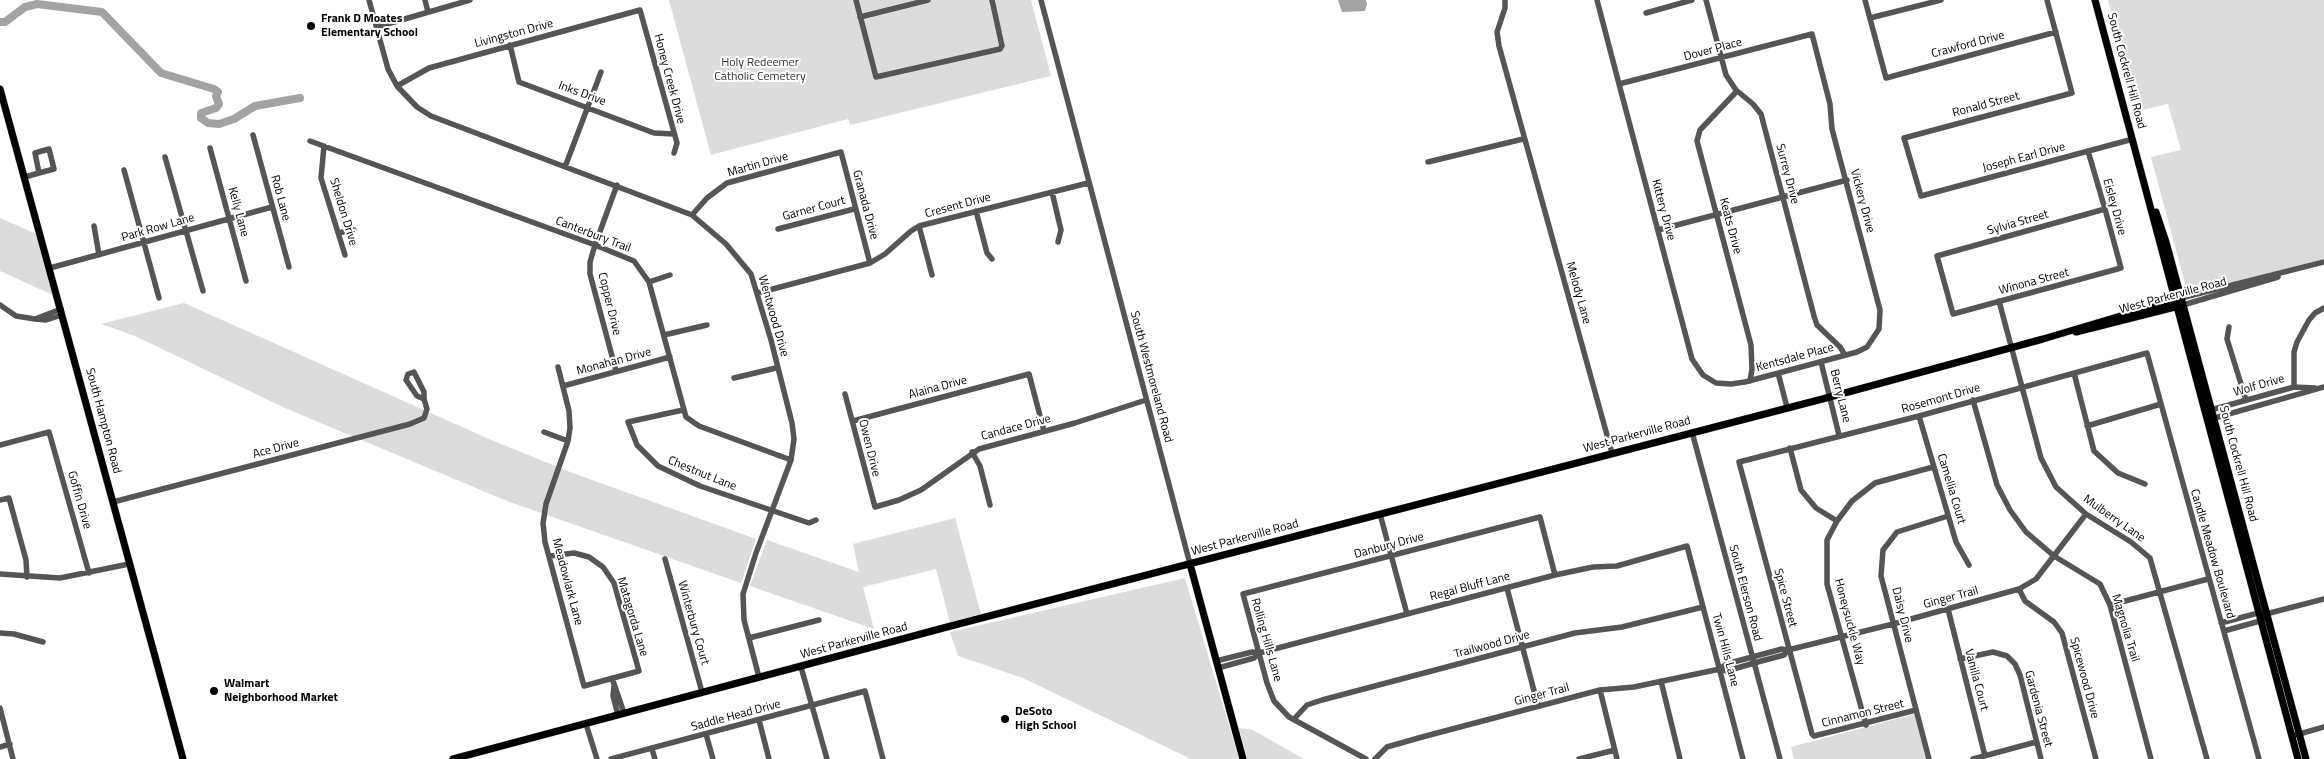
<!DOCTYPE html>
<style>
body{margin:0}
canvas{display:block;background:#fff}
</style>
<canvas width="2324" height="759"></canvas>
<script>
const context = document.querySelector('canvas').getContext('2d');
context.lineJoin = 'round';
function fillPath(path, color) { context.fillStyle = color; context.fill(path, 'evenodd'); }
const shape = rows => new Path2D(rows.map(r => 'M' + r).join(''));
function strokePath(path, color, width, dash) { context.strokeStyle = color; context.lineWidth = width; context.lineCap = dash ? 'butt' : 'round'; context.setLineDash(dash || []); context.stroke(path); }
function drawText(font, color, halo, rows, align = 'center') {
  context.font = font + ' "Titillium Web",sans-serif'; context.lineWidth = 4; context.setLineDash([]); context.textBaseline = 'middle'; context.strokeStyle = halo; context.fillStyle = color; for (const [text, x, y, turn = 0] of rows) {
    context.save(); context.translate(x, y); context.rotate((+turn || 0) * Math.PI / 180); context.textAlign = isNaN(turn) ? turn : align; if (halo) context.strokeText(text, 0, 0); context.fillText(text, 0, 0); context.restore();
  }
}
fillPath(shape([
 [669,0,1031,0,1051,76,850,125,848,119,711,155],
 [2108,0,2324,0,2324,259,2188,295,2151,157,2181,150,2168,104,2138,111],
 [0,218,39,235,55,296,0,271],
 [184,303,489,439,570,472,756,539,741,583,507,501,285,408,135,336,101,324],
 [955,518,981,614,950,622,936,569,863,587,874,629,750,586,767,540,859,572,853,544],
 [1185,578,1239,759,1191,759,1023,678,958,656,950,632],
 [1915,714,1927,759,1794,759,1791,747],
 [1239,728,1253,730,1304,759,1247,759]
]), '#dcdcdc');
fillPath(shape([
 [1338,0,1366,0,1367,4,1365,11,1342,12]
]), '#a3a3a3');
strokePath(shape([
 [0,22,5,22,25,7,37,4,102,12,161,73,214,89,218,92,216,96,219,104,216,108,201,113,201,118,208,123,219,124,234,119,255,106,300,98]
]), '#a3a3a3', 8);
const major = shape([
 [2095,0,2298,759],
 [0,89,183,759],
 [2156,212,2166,242,2306,759],
 [2076,332,2179,306],
 [1190,564,1243,759],
 [453,759,947,627,1830,397,2043,339,2181,298]
]);
strokePath(major, '#dbdbdb', 8);
strokePath(shape([
 [369,0,388,69,397,86,417,107,431,116,692,215,726,244,751,274,771,340,792,423,794,439,791,460,756,553,743,594,744,620,759,677],
 [425,0,428,12],
 [856,0,876,77,1000,49,1002,46,992,0],
 [1041,0,1190,564],
 [1505,0,1505,8,1497,32,1499,46,1612,453],
 [1597,0,1619,84,1692,359,1703,375,1716,383,1731,384,1745,382,1857,352,1867,347,1879,329,1880,310,1832,129,1830,104,1812,34,1619,84],
 [1706,0,1726,75,1736,90,1753,104,1761,114,1814,316,1817,325,1840,347,1845,355],
 [1865,0,1886,78,2056,32],
 [2047,0,2072,93,1904,138,1921,196,2133,139],
 [1646,13,1692,0],
 [860,17,928,0],
 [1870,18,1941,0],
 [377,27,470,0],
 [510,45,519,82,654,133,674,134],
 [397,86,429,68,640,10,677,143,674,153],
 [1737,91,1700,130,1697,141,1751,345,1752,369,1750,381],
 [253,135,289,267],
 [310,141,595,245,634,261,649,282,686,417,699,426,791,460],
 [324,146,321,178,345,255],
 [210,148,246,281],
 [2088,151,2105,209,2121,268,1953,314,1937,256,2105,209],
 [165,157,203,291],
 [1428,162,1523,139],
 [565,167,601,72],
 [124,170,159,298],
 [25,177,39,173,54,169,49,149,35,153,39,173],
 [1052,192,1061,230,1058,242],
 [976,211,987,253,992,259],
 [692,215,707,198,727,183,841,152,870,263],
 [94,226,99,255],
 [919,226,932,275],
 [778,229,854,209],
 [1658,230,1847,180],
 [338,233,354,230],
 [50,268,272,207],
 [649,282,670,275],
 [758,293,870,263,885,254,911,231,919,226,1088,183],
 [2181,298,2324,262],
 [1999,301,2041,458,2056,487,2086,514,2131,542,2150,558,2207,759],
 [0,305,16,316,35,319,46,320,62,315],
 [2183,305,2278,277],
 [35,319,61,309],
 [2229,327,2227,339,2246,400],
 [664,335,707,325],
 [1821,362,1839,435],
 [616,371,590,274,590,262,595,245,617,185],
 [414,372,424,392,424,399,417,396,406,380,408,374,414,372],
 [1778,373,1787,407],
 [2074,373,2094,451,2118,473,2145,484],
 [734,378,776,368],
 [563,386,670,357],
 [2294,387,2294,352,2297,342,2309,320,2315,313,2324,308],
 [845,394,875,507,899,500,921,490,979,449,1075,423,1146,400],
 [1973,400,1997,485,2010,510,2026,532,2054,556,2100,584,2110,605,2151,759],
 [683,410,628,422,637,445,658,466,700,486,809,523,816,520],
 [2207,411,2294,387,2315,388],
 [1919,416,1956,542,1969,565],
 [2211,419,2324,387],
 [853,421,1029,374,1044,431],
 [2087,426,2161,404],
 [544,432,568,441],
 [1692,432,1780,759],
 [0,445,49,432,89,573],
 [1790,448,1801,490,1816,508,1837,521],
 [972,452,980,466,990,505],
 [0,500,9,498,26,560,27,577],
 [113,502,410,424,424,418,427,409,424,399],
 [1380,514,1407,614],
 [550,556,574,553,589,557,603,567,614,583,639,671,584,686,545,542,543,523,546,504,568,441,570,428,569,411,558,367],
 [665,559,702,692],
 [0,574,60,578,129,564],
 [1507,588,1538,706],
 [2019,589,2025,601,2054,622,2062,633,2096,759],
 [2110,605,2208,579],
 [1948,609,1985,756],
 [2221,623,2258,613,2266,614,2324,599],
 [2224,631,2260,621,2263,618],
 [0,633,14,634,43,642],
 [749,638,819,620],
 [1960,659,1993,652,2007,656,2015,664,2020,675,2041,759],
 [1216,661,1252,652,1259,653,1555,575,1593,567,1617,566,1687,546,1743,759],
 [801,667,827,759],
 [1218,668,1254,658,1259,653],
 [1720,669,1727,671,1754,663,1784,655,1788,650],
 [612,678,624,713],
 [1661,681,1680,759],
 [614,686,613,696,618,715],
 [1600,690,1617,759],
 [0,708,13,759],
 [1916,710,1814,736,1812,734,1739,462,1919,416,2147,353,2259,759],
 [1294,719,1307,705,1322,700,1575,633,1622,627,1703,607],
 [759,720,769,759],
 [586,724,597,759],
 [1866,725,1827,584,1827,540,1837,521,1852,501,1875,483,1933,467],
 [706,734,713,759],
 [2296,735,2324,727],
 [0,747,10,744],
 [652,749,655,759],
 [611,759,865,691,883,759],
 [1366,759,1289,717,1274,701,1267,683,1243,594,1540,517,1555,575],
 [1375,759,1387,747,1422,737,1600,690,1634,687,1720,669,1726,664,1782,649,1788,650,1893,624,2019,589,2036,579,2086,514],
 [1579,759,1615,750],
 [1929,759,1881,576,1883,550,1897,532,1948,516],
 [1973,759,2036,742]
]), '#555', 5.5);
strokePath(major, '#000', 7);
for (const [x, y, r, color] of [
 [311,26,5,"#000"],
 [214,691,5,"#000"],
 [1005,719,5,"#000"]
]) { const dot = new Path2D(); dot.arc(x, y, r, 0, 2 * Math.PI); context.fillStyle = color; context.fill(dot); strokePath(dot, '#fff', 2); }
drawText('bold 12px', '#000', '#fff', [
 ["Frank D Moates",321,19],
 ["Elementary School",321,33],
 ["Walmart",224,684],
 ["Neighborhood Market",224,698],
 ["DeSoto",1015,712],
 ["High School",1015,726]
], 'left');
drawText('12px', '#000', '#fff', [
 ["Livingston Drive",514,34,-15],
 ["Crawford Drive",1968,45,-15],
 ["Dover Place",1713,50,-15],
 ["South Cockrell Hill Road",2126,71,75],
 ["Honey Creek Drive",669,79,75],
 ["Inks Drive",582,94,20],
 ["Ronald Street",1986,105,-15],
 ["Joseph Earl Drive",2024,158,-15],
 ["Martin Drive",758,165,-16],
 ["Surrey Drive",1787,174,75],
 ["Rob Lane",280,198,75],
 ["Vickery Drive",1862,201,75],
 ["Granada Drive",865,205,75],
 ["Cresent Drive",958,206,-15],
 ["Eisley Drive",2114,207,74],
 ["Garner Court",814,209,-15],
 ["Kittery Drive",1663,210,75],
 ["Kelly Lane",238,212,75],
 ["Sheldon Drive",343,212,73],
 ["Sylvia Street",2018,223,-16],
 ["Keats Drive",1730,226,75],
 ["Park Row Lane",158,228,-16],
 ["Canterbury Trail",593,235,21],
 ["Winona Street",2034,282,-15],
 ["Melody Lane",1578,293,74],
 ["West Parkerville Road",2173,296,-15],
 ["Copper Drive",609,304,76],
 ["Wentwood Drive",773,316,74],
 ["Kentsdale Place",1795,358,-15],
 ["Monahan Drive",614,362,-15],
 ["South Westmoreland Road",1151,377,75],
 ["Wolf Drive",2259,386,-16],
 ["Alaina Drive",938,388,-15],
 ["Berry Lane",1840,396,76],
 ["Rosemont Drive",1941,399,-16],
 ["South Hampton Road",103,421,75],
 ["Candace Drive",1016,428,-15],
 ["West Parkerville Road",1637,435,-15],
 ["Owen Drive",869,448,76],
 ["Ace Drive",276,449,-15],
 ["South Cockrell Hill Road",2238,464,75],
 ["Chestnut Lane",702,474,22],
 ["Camellia Court",1951,489,73],
 ["Goffin Drive",79,500,74],
 ["Mulberry Lane",2114,519,35],
 ["West Parkerville Road",1245,538,-15],
 ["Danbury Drive",1389,546,-15],
 ["Candle Meadow Boulevard",2212,554,74],
 ["Meadowlark Lane",567,582,75],
 ["Regal Bluff Lane",1470,587,-15],
 ["South Elerson Road",1745,593,75],
 ["Spice Street",1785,598,75],
 ["Ginger Trail",1951,598,-15],
 ["Daisy Drive",1902,615,76],
 ["Matagorda Lane",632,617,73],
 ["Honeysuckle Way",1849,622,75],
 ["Winterbury Court",693,623,74],
 ["Magnolia Trail",2125,628,73],
 ["Rolling Hills Lane",1266,640,74],
 ["West Parkerville Road",854,641,-15],
 ["Trailwood Drive",1492,645,-15],
 ["Twin Hills Lane",1725,650,75],
 ["Spicewood Drive",2084,678,75],
 ["Vanilla Court",1976,680,75],
 ["Ginger Trail",1542,695,-15],
 ["Gardenia Street",2038,709,75],
 ["Cinnamon Street",1863,714,-14],
 ["Saddle Head Drive",736,716,-15]
]);
drawText('12px', '#333', '#fff', [
 ["Holy Redeemer",760,63],
 ["Catholic Cemetery",760,77]
]);
</script>
